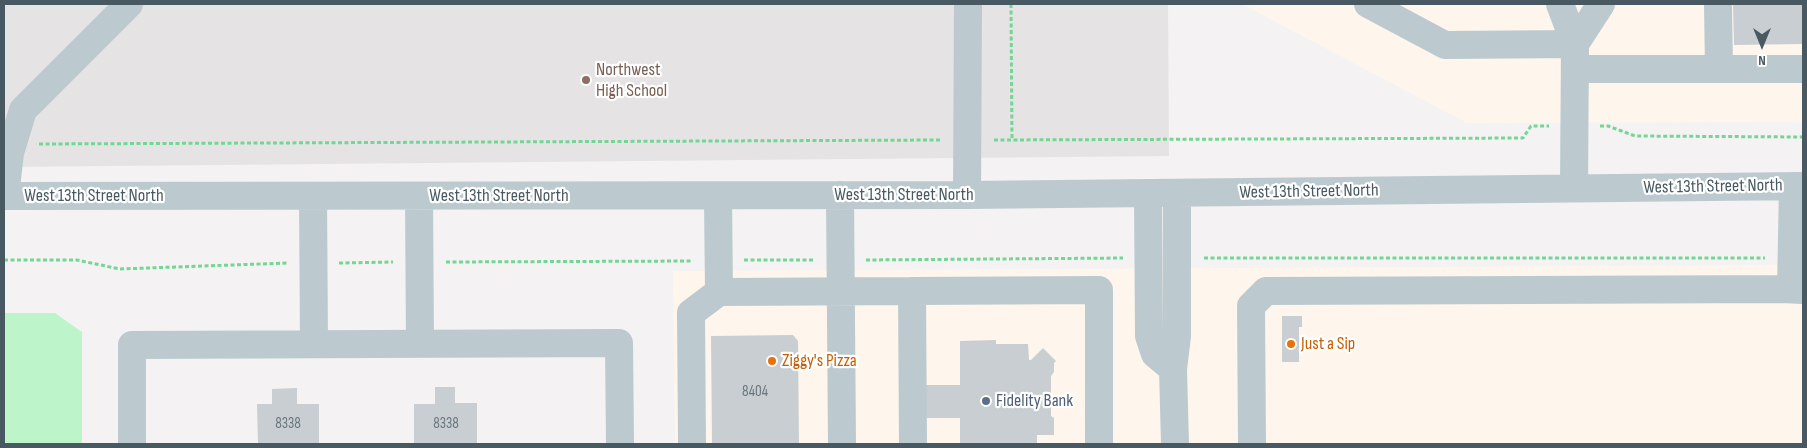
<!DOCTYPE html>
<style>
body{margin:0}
#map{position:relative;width:1807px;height:448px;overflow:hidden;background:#f4f2f2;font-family:"Sofia Sans Condensed",sans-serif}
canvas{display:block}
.frame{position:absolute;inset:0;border:5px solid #485961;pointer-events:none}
.north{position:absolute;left:1737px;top:20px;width:50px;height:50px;-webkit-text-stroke:4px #fff;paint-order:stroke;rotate:180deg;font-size:14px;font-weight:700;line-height:20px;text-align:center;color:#485961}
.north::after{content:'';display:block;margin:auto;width:18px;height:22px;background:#485961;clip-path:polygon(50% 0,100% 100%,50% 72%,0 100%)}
</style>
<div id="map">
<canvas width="1807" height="448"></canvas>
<div class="frame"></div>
<div class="north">N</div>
</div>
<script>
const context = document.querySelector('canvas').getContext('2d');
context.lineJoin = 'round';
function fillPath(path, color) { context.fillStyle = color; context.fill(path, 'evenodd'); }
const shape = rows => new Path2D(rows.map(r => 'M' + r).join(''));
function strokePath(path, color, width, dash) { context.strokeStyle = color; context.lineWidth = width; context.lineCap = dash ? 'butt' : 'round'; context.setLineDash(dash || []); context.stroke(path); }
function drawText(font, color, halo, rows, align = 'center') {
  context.font = font + ' "Sofia Sans Condensed",sans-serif'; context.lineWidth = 4.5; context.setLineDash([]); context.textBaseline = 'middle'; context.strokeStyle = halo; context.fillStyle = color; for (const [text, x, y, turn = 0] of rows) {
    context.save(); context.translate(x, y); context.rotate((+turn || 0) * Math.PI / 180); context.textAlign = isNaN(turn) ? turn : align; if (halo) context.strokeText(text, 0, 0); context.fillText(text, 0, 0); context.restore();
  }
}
fillPath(shape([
 [1242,4,1803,4,1803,122,1467,123],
 [1790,265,1803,267,1803,444,675,444,673,271]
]), '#fef6ec');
fillPath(shape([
 [4,4,1168,4,1169,156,4,167]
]), '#e5e3e4');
fillPath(shape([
 [4,313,55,313,82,332,82,444,4,444]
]), '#bef4ca');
fillPath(shape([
 [1733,4,1802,4,1803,44,1734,45],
 [1282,316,1302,316,1302,327,1299,327,1299,362,1282,362],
 [793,335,798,341,799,444,712,444,711,336],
 [996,340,996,344,1028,344,1029,360,1031,360,1043,348,1056,361,1054,363,1054,372,1051,376,1051,416,1054,418,1054,435,1037,435,1037,444,960,444,960,418,922,418,921,385,960,385,960,341],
 [435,387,455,387,455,403,477,403,477,444,414,444,414,404,435,404],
 [297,388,297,404,319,404,319,444,258,444,257,404,272,404,272,389]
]), '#c8ced2');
strokePath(shape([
 [1011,4,1012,140],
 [1600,126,1608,126,1635,136,1803,137],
 [994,140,1523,138,1531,126,1549,126],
 [39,144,941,140],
 [1204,258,1765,258],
 [4,260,77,260,120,269,288,263],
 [744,260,815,260],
 [866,260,1123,258],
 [446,262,693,261],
 [339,263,393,262]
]), '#72d694', 3, [4, 2.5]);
strokePath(shape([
 [1368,4,1445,45,1575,44,1560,4],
 [1718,4,1719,69],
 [1575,69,1803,69],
 [1574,188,1575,44,1601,4],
 [1148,193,1149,336,1155,354,1173,369],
 [840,195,842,444],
 [967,195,968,4],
 [4,196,967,195,1803,186],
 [5,196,10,153,23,110,129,4],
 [313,196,314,344],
 [419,196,420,344],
 [1791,289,1793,186],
 [912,291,1099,290,1099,444],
 [719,292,912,291,913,444],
 [132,444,132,345,619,343,620,444],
 [692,444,691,313,719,292,718,196],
 [1175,444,1173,369,1177,336,1177,193],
 [1252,444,1251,306,1266,291,1783,289,1803,290]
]), '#bcc9cf', 28);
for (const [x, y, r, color] of [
 [586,80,5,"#8d6e63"],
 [1291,344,5,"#e8710a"],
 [772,361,5,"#e8710a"],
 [986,401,5,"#5c6f8a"]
]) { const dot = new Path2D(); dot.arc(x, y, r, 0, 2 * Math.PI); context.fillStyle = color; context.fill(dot); strokePath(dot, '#fff', 2); }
drawText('15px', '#68767d', null, [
 ["8404",755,392],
 ["8338",288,424],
 ["8338",446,424]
]);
drawText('18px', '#785e54', '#fff', [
 ["Northwest",596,70],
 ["High School",596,91]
], 'left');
drawText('18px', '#485961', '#fff', [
 ["West 13th Street North",1713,187,-1],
 ["West 13th Street North",1309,192,-1],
 ["West 13th Street North",904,195],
 ["West 13th Street North",94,196],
 ["West 13th Street North",499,196]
]);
drawText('18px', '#c56008', '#fff', [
 ["Just a Sip",1301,344],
 ["Ziggy's Pizza",782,361]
], 'left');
drawText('18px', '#4e5e75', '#fff', [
 ["Fidelity Bank",996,401]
], 'left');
</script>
